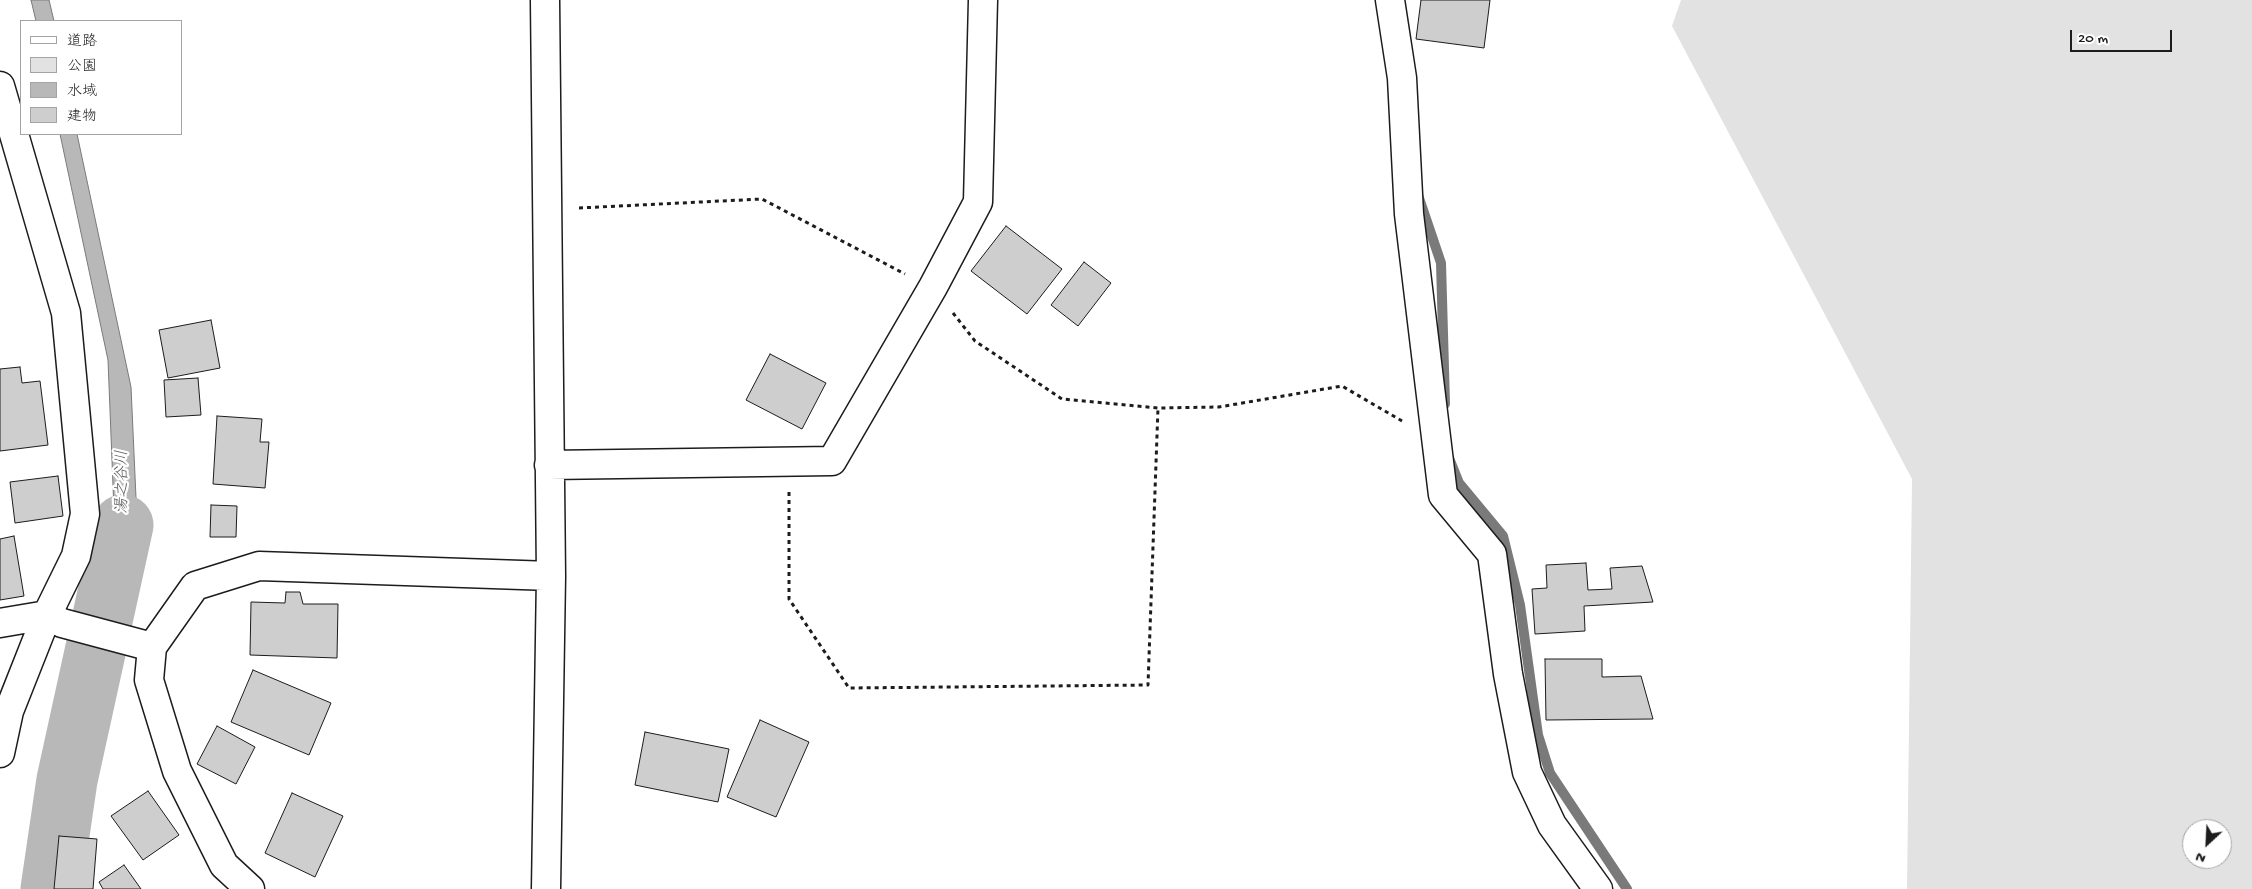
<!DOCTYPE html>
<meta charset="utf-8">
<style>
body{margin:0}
#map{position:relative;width:2252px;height:889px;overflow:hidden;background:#fff;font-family:"Gochi Hand","Klee One",sans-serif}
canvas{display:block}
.legend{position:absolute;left:20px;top:20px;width:162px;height:115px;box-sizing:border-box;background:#fff;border:1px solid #a4a4a4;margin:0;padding:6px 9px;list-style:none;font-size:15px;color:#1c1c1c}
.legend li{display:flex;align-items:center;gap:10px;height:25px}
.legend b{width:25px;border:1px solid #a4a4a4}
.north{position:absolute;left:2182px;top:819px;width:50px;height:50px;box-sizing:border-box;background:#fff;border:1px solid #a4a4a4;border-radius:50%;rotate:205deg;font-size:14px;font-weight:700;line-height:20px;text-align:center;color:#1c1c1c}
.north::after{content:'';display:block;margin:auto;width:18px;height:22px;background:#1c1c1c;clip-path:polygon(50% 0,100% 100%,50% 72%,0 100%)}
.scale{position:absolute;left:2070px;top:30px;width:102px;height:22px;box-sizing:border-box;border:2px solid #1c1c1c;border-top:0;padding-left:6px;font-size:15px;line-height:18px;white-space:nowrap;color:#1c1c1c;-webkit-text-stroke:4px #fff;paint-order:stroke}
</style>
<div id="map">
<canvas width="2252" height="889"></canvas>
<ul class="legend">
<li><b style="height:6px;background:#fff"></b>道路</li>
<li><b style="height:14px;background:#e2e2e2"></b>公園</li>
<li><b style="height:14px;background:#b8b8b8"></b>水域</li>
<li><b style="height:14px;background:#cecece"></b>建物</li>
</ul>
<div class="north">N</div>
<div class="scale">20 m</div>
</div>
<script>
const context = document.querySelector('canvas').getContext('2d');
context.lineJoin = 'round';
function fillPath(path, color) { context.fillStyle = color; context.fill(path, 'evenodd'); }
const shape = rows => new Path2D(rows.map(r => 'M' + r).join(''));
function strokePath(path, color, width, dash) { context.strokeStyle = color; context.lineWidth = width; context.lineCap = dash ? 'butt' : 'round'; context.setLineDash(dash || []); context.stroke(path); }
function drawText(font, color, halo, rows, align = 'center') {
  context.font = font + ' "Gochi Hand","Klee One",sans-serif'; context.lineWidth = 4.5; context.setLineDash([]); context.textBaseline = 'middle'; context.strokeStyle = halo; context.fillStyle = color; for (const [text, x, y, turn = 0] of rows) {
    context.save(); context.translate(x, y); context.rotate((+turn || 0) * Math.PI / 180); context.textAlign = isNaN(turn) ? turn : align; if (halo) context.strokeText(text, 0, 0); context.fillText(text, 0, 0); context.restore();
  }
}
fillPath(shape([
 [1681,0,2252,0,2252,889,1907,889,1912,479,1672,26],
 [2192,829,2222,829,2222,859,2192,859]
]), '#e2e2e2');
const water = shape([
 [31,0,49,0,54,21,36,21,31,0],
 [60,134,77,134,131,387,137,520,115,610,96,605,114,511,108,360,60,134]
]);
fillPath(water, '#b8b8b8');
strokePath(water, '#7a7a7a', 1);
strokePath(shape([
 [1418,195,1441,263,1445,404],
 [1449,458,1459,483,1503,536,1520,605,1538,735,1550,773,1627,889]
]), '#7a7a7a', 10);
strokePath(shape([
 [51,889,67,780,123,525]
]), '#b8b8b8', 61);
const building = shape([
 [1421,0,1490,0,1484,48,1416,39,1421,0],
 [1006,226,1062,269,1027,314,971,271,1006,226],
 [1084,262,1111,283,1078,326,1051,305,1084,262],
 [211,320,220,368,168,378,159,330,211,320],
 [770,354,826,383,802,429,746,400,770,354],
 [20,367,22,383,40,381,48,445,0,451,0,369,20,367],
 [198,378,201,415,166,417,164,380,198,378],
 [217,416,262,419,260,442,269,442,265,488,213,484,217,416],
 [58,476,63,516,15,523,10,482,58,476],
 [211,505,237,506,236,537,210,537,211,505],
 [14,536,24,596,0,600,0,539,14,536],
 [1586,563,1588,590,1612,589,1610,568,1642,566,1653,602,1584,606,1585,631,1535,634,1532,589,1547,588,1546,565,1586,563],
 [286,592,300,592,303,604,338,604,337,658,250,655,251,602,285,603,286,592],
 [1545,659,1602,659,1602,677,1641,676,1653,719,1546,720,1545,659],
 [253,670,331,703,309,755,231,722,253,670],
 [760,720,809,742,776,817,727,797,760,720],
 [217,726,255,747,236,784,197,764,217,726],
 [645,732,729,749,718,802,635,785,645,732],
 [148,791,179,835,143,860,111,816,148,791],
 [292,793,343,816,315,877,265,853,292,793],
 [59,836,97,839,93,889,54,889,59,836],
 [124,865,141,889,103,889,99,882,124,865]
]);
fillPath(building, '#cecece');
strokePath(building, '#1c1c1c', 1);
const minor = shape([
 [545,0,551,576,546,889],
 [1390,0,1402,78,1409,214,1443,495,1492,554,1508,674,1527,772,1552,825,1598,889],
 [0,86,66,313,85,514,76,556,47,615,9,711,0,753],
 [549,465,832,461,933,287,978,202,983,0],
 [0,623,47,615,62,623,152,647],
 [250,889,224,865,177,771,149,680,152,647,195,586,259,566,551,576]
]);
strokePath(minor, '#1c1c1c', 31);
strokePath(shape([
 [579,208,762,199,905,274],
 [953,313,975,341,1062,399,1158,408,1219,407,1342,386,1402,421],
 [789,492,789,599,849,688,1148,685,1158,408]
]), '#1c1c1c', 3, [4, 4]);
strokePath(minor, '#fff', 28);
drawText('italic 16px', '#5a5a5a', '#fff', [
 ["湯之谷川",124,482,-90]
]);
</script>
